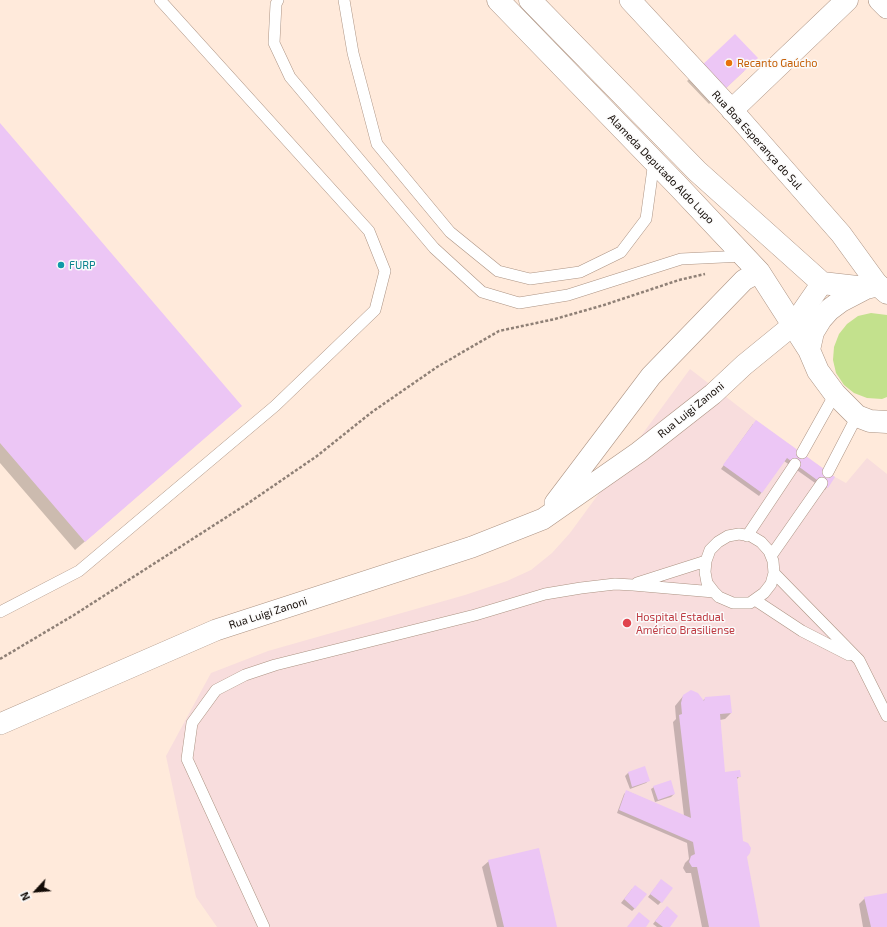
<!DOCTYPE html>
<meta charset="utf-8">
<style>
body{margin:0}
#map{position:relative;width:887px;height:927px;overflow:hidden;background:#ffeadb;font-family:"Exo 2",sans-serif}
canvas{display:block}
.north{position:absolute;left:16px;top:871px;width:40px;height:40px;-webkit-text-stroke:3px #fbfbfb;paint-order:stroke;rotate:244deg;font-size:11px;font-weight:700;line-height:16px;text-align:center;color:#130b06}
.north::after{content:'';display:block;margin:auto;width:14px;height:18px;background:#130b06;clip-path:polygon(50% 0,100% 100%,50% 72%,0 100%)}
</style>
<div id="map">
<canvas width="887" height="927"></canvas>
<div class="north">N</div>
</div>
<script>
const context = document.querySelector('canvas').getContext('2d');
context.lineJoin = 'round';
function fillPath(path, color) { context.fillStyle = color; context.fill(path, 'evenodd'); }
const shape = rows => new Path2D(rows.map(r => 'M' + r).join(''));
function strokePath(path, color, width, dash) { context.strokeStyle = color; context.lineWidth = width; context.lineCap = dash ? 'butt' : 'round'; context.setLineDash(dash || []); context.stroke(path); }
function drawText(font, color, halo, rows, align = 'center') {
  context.font = font + ' "Exo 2",sans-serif'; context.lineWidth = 3; context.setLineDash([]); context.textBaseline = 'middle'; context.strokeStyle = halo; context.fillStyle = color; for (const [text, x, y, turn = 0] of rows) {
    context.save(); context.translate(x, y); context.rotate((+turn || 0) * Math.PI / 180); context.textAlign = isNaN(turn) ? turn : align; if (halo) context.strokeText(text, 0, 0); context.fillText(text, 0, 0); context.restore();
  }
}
fillPath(shape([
 [690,369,756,420,835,477,846,483,867,458,887,474,887,927,217,927,196,897,166,756,211,673,268,651,465,595,507,581,531,570,552,553,570,533]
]), '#f8dddd');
fillPath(shape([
 [871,313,887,315,887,397,882,399,867,398,854,393,844,385,836,373,833,360,834,347,839,334,847,324,858,316]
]), '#c3e18d');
fillPath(shape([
 [700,69,744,71,709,104,687,81],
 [0,125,241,406,75,550,0,463],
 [753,424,827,487,825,490,784,461,759,496,721,469],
 [684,695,702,701,706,698,731,713,725,719,720,720,724,773,740,776,736,780,742,842,759,927,702,927,691,873,686,873,683,868,685,863,689,859,687,843,617,813,624,794,627,791,684,816,673,722,676,719,675,706],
 [644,768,649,780,646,783,630,789,625,776,628,773],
 [654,787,674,794,671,797,655,802,651,789],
 [489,861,556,927,497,927,482,867],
 [659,883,661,902,658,905,648,897],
 [632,889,635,908,632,911,621,903],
 [887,894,887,927,863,927,859,904,865,898],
 [664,910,668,927,657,927,653,924]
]), '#0003');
fillPath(shape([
 [735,34,758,58,722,92,699,68],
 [0,123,242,406,85,542,0,443],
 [756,420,835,477,828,488,787,458,762,493,723,465],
 [691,690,698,693,704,701,705,697,730,695,732,713,720,714,725,772,740,770,741,777,737,777,743,841,748,843,751,848,750,853,747,857,760,927,709,927,697,867,692,867,689,862,691,856,695,854,693,842,619,810,626,790,691,818,679,715,682,714,681,703,683,695],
 [645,766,650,781,632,787,628,772],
 [671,780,675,794,658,800,653,786],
 [539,848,557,927,504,927,488,860],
 [661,879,673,888,662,903,650,894],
 [635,885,647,894,635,909,624,899],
 [887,893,887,927,871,927,864,897],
 [667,906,678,916,670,927,663,927,655,921],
 [639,912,650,921,646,927,627,927]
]), '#ecc6f5');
const lane = shape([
 [278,0,276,4,274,43,290,77,434,248,482,292,519,303,568,295,681,259,744,256],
 [344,0,353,53,377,144,450,232,498,271,530,279,580,272,621,252,646,219,654,161],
 [802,453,835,394],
 [828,472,857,416],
 [747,536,795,464],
 [771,556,822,483],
 [774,573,859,660,887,716],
 [637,583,706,561,710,550,718,542,728,536,739,534,751,536,761,542,769,551,773,561,774,573,771,584,764,593,750,603,733,603,719,597,714,592,707,583,705,572,706,561],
 [755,600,802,631,849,655],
 [0,612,79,571,275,406,375,310,385,271,369,231,160,0],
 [264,927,187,759,192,723,216,690,245,675,275,665,475,615,545,594,581,588,615,584,633,585,714,592]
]);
const street = shape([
 [630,0,732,110,841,234,878,285],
 [879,0,887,8],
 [555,503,651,376,744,280,759,272],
 [0,724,216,630,472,547,543,519,639,452,713,394,744,365,793,325,822,283]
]);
const secondary = shape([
 [498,0,679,187,759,272,809,350],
 [530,0,697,171,822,283,866,288],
 [732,110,847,0],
 [887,293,878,285,866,288,841,301,829,310,821,319,813,332,809,350,818,371,835,394,857,416,870,421,887,422]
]);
strokePath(lane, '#ac9383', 12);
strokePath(street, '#ac9383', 22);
strokePath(secondary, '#ac9383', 23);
strokePath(shape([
 [0,659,74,615,247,504,317,456,372,412,437,367,499,331,555,319,604,305,679,280,705,274]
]), '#8f8076', 2.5, [3, 2]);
strokePath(lane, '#fff', 11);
strokePath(street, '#fff', 21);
strokePath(secondary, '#fff', 22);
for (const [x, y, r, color] of [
 [729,63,4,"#e8710a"],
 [61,265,4,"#0f9aa8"],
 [627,623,5,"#e0444e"]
]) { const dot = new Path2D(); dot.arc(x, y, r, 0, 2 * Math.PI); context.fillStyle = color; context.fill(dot); strokePath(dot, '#fbfbfb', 1.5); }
drawText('11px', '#c56008', '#fbfbfb', [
 ["Recanto Gaúcho",737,63]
], 'left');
drawText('11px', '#130b06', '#fbfbfb', [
 ["Rua Boa Esperança do Sul",757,140,48],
 ["Alameda Deputado Aldo Lupo",661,169,46],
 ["Rua Luigi Zanoni",691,410,-39],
 ["Rua Luigi Zanoni",268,613,-18]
]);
drawText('11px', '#0d838f', '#fbfbfb', [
 ["FURP",69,265]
], 'left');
drawText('11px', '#be3a42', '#fbfbfb', [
 ["Hospital Estadual",636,617],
 ["Américo Brasiliense",636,630]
], 'left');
</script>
